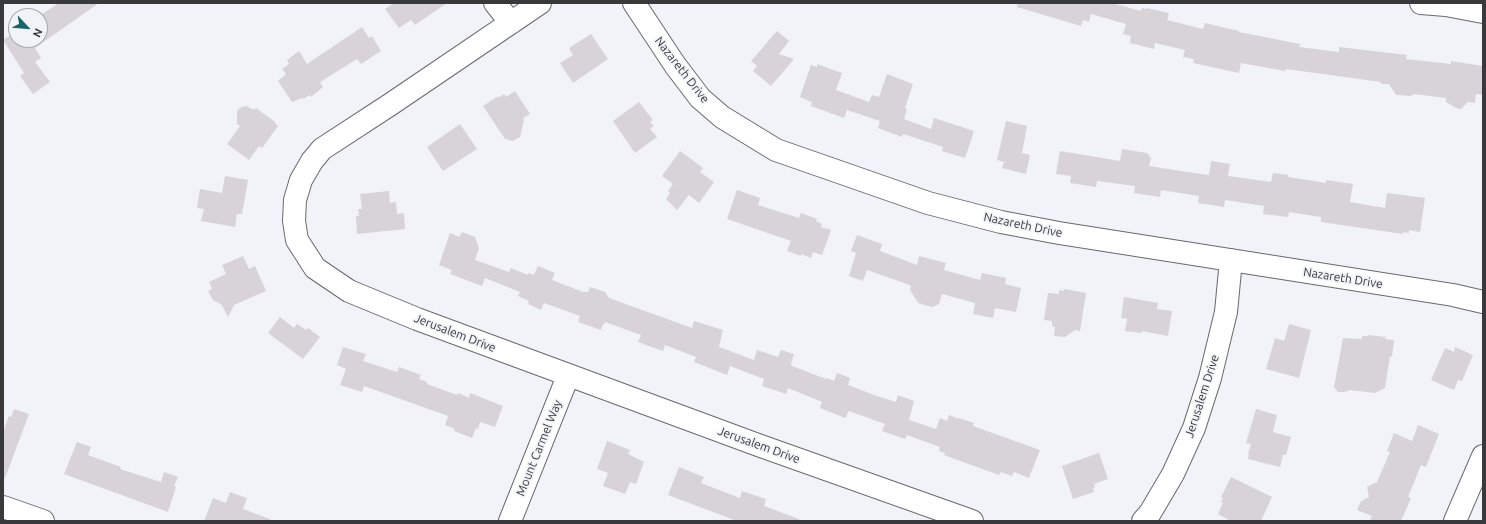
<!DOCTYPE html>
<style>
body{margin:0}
#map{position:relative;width:1486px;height:524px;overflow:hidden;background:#f2f3f8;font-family:Ubuntu,sans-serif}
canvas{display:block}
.frame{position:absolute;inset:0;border:4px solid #39393b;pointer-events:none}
.north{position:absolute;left:8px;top:8px;width:40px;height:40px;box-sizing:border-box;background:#f2f3f8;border:1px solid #a8a9ac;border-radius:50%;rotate:116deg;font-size:11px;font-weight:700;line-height:16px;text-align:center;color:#39393b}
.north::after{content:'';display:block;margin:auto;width:14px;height:18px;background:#176667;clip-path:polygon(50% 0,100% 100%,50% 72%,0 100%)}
</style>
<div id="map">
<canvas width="1486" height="524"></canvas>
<div class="frame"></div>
<div class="north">N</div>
</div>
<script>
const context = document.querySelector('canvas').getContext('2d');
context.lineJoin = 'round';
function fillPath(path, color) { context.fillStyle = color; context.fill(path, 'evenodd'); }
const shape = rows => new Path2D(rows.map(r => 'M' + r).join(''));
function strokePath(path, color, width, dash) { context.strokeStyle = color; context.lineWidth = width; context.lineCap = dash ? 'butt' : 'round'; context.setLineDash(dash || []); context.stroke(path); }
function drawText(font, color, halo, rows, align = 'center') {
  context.font = font + ' Ubuntu,sans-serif'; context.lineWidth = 3.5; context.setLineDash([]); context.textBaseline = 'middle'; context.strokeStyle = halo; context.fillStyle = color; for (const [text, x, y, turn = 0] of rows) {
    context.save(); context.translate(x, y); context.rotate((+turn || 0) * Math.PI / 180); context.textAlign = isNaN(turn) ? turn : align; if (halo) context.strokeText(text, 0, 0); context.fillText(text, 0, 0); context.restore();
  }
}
fillPath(shape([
 [59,3,99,3,35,48,41,58,35,62,50,82,33,94,20,76,24,73,3,40,16,31,16,40,40,40,39,16],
 [394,3,447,3,415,25,411,20,399,28,385,9],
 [1018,3,1112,3,1141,11,1142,8,1147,9,1147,8,1169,13,1167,20,1203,29,1205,23,1239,31,1239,32,1300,44,1299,47,1339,52,1339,47,1407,55,1406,59,1451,64,1451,61,1483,66,1483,95,1476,94,1475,103,1468,102,1461,109,1456,108,1446,102,1446,98,1414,94,1411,96,1396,95,1389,84,1381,84,1381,82,1286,69,1285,71,1241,63,1239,73,1193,63,1194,59,1183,57,1185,50,1155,43,1154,49,1130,43,1131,36,1123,34,1126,24,1091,14,1089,22,1083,20,1081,26,1017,7],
 [362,27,369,38,372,36,381,51,361,64,357,59,320,82,323,87,311,97,310,95,303,99,302,98,292,102,278,81,286,74,282,69,289,64,287,60,299,51,307,64],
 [777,31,789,41,779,54,794,59,771,86,753,71,757,66,751,61],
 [591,34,608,59,573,83,560,63,573,55,569,48],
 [817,64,842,73,836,90,869,102,872,95,879,97,887,74,913,84,905,108,907,109,904,119,931,129,934,118,974,131,965,158,942,151,943,147,903,134,902,137,878,128,880,121,847,110,844,118,811,106,812,102,800,97,811,65,817,67],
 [515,91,530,114,523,118,524,120,520,137,513,141,505,139,483,106,498,96,498,98,504,94,506,97],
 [639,102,653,120,650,122,654,126,650,129,657,137,635,153,613,121],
 [246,106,254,110,256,108,275,122,275,123,278,126,262,148,259,146,249,160,227,144,240,126,237,124,237,113,238,109,242,107],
 [1006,121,1027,126,1022,153,1030,155,1026,174,1002,168,1004,162,997,160],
 [460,124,477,149,443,171,427,147],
 [1122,149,1147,153,1151,158,1149,166,1187,172,1209,175,1211,161,1230,164,1228,176,1271,182,1273,173,1288,175,1288,177,1326,183,1326,180,1353,184,1350,202,1385,208,1387,193,1425,198,1420,232,1409,230,1409,233,1403,232,1403,234,1321,222,1321,217,1289,212,1288,217,1263,214,1264,206,1225,200,1224,207,1198,203,1199,196,1161,190,1160,197,1134,193,1135,186,1097,181,1096,187,1070,183,1071,176,1056,174,1060,151,1120,161],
 [680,151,703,168,700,172,714,182,699,203,689,195,677,210,666,199,670,193,668,191,673,184,662,176],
 [225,176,248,180,242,214,237,214,235,227,201,221,204,209,197,208,200,189,222,193],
 [737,190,760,198,758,205,799,218,801,213,817,219,816,221,822,224,821,227,831,230,822,255,813,252,811,258,801,254,801,256,787,251,791,241,727,219],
 [389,191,390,203,396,202,397,214,404,213,405,229,357,234,356,216,359,216,358,209,362,209,360,194],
 [462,232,475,237,479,248,475,260,509,272,511,268,528,275,528,273,534,275,538,266,555,273,552,280,583,292,588,292,590,287,605,292,609,298,692,328,694,321,723,330,719,347,754,360,757,350,778,357,781,350,794,354,791,364,792,366,826,379,827,378,834,381,837,373,850,378,848,385,877,396,896,402,898,395,914,401,909,420,936,429,940,418,947,421,949,415,959,419,959,418,974,423,973,426,1040,450,1029,478,1014,472,1012,476,1001,472,999,475,944,455,945,453,939,451,940,447,907,435,905,439,882,431,885,424,849,411,845,418,820,408,822,402,788,388,786,394,762,386,764,379,730,366,727,375,694,362,696,357,665,345,663,351,638,342,641,335,605,322,604,325,603,324,601,330,578,322,580,316,544,303,541,310,528,304,529,301,518,296,520,292,485,278,482,286,450,274,452,270,439,265,450,233,459,237],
 [857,235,882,244,880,251,917,265,919,256,946,263,944,270,980,280,982,273,1006,278,1005,284,1021,288,1016,312,995,308,993,318,973,314,975,303,942,294,939,304,932,307,918,303,910,290,911,286,907,284,867,270,863,281,849,276,856,253,851,251],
 [243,256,249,269,255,266,266,291,234,305,228,317,222,305,213,300,208,291,212,289,209,282,226,274,222,265],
 [1064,289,1086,293,1080,331,1075,330,1065,337,1054,336,1055,327,1052,326,1052,321,1044,320,1048,293,1059,294,1059,290,1064,291],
 [1124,297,1158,303,1157,309,1172,311,1168,336,1142,331,1142,333,1125,331,1127,319,1121,318],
 [280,317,294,328,297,324,306,330,308,328,320,337,303,359,268,333],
 [1289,324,1311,330,1299,378,1266,369,1275,338,1284,341],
 [1368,335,1386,337,1385,339,1394,340,1392,357,1390,356,1385,388,1375,393,1350,390,1345,392,1338,392,1334,387,1343,338,1362,339,1362,336,1368,336],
 [343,347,366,354,363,361,397,372,399,367,421,375,419,379,427,382,427,384,457,395,458,393,469,398,470,393,503,406,495,427,480,422,478,429,476,428,472,438,454,431,455,429,445,425,448,416,364,386,362,392,340,385,346,369,337,365],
 [1455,347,1473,355,1462,381,1458,380,1454,390,1431,380,1445,348,1454,352],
 [14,409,29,414,5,478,3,478,3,432,9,416,11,417],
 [1256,409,1277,415,1273,432,1291,437,1286,455,1283,455,1280,467,1248,459,1249,455,1248,454,1251,444,1246,443],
 [1418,425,1439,434,1426,467,1421,465,1408,497,1411,498,1401,521,1370,521,1372,516,1357,510,1361,501,1369,497,1367,487,1377,482,1390,452,1387,451,1394,433,1412,441],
 [607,441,630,450,628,454,644,462,636,484,630,482,625,494,603,486,608,473,597,469],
 [77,442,91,447,88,455,121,467,120,469,161,482,164,472,178,477,174,486,176,487,168,512,64,474],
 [1099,453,1108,479,1094,484,1095,487,1093,488,1094,492,1073,499,1062,466],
 [679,467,704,477,701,483,740,498,742,491,766,499,764,506,799,519,799,521,737,521,668,495],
 [1231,477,1272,497,1261,521,1231,521,1218,514,1223,503,1221,502,1223,498,1221,497],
 [230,492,247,498,243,509,270,519,270,521,204,521,213,498,226,503]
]), '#d7d3d8');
const street = shape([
 [495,3,511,23],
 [540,3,391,104,322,149,312,161,301,180,295,200,294,221,297,240,315,268,349,291,417,319,758,445,972,521],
 [634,3,675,65,700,98,722,117,776,150,928,203,1001,222,1059,233,1453,295,1483,302],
 [1421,3,1446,5,1483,12],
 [3,507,43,521],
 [510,521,568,376],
 [1143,521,1150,513,1173,474,1194,428,1210,378,1226,312,1231,260],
 [1455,521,1483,456]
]);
strokePath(street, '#69696e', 24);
strokePath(street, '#fff', 22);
drawText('12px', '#39393b', '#f2f3f8', [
 ["Nazareth Drive",682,70,52],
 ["Nazareth Drive",1023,225,12],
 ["Nazareth Drive",1343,278,9],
 ["Jerusalem Drive",455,333,21],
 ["Jerusalem Drive",1202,396,-72],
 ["Jerusalem Drive",759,445,20],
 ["Mount Carmel Way",539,448,-68]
]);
</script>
